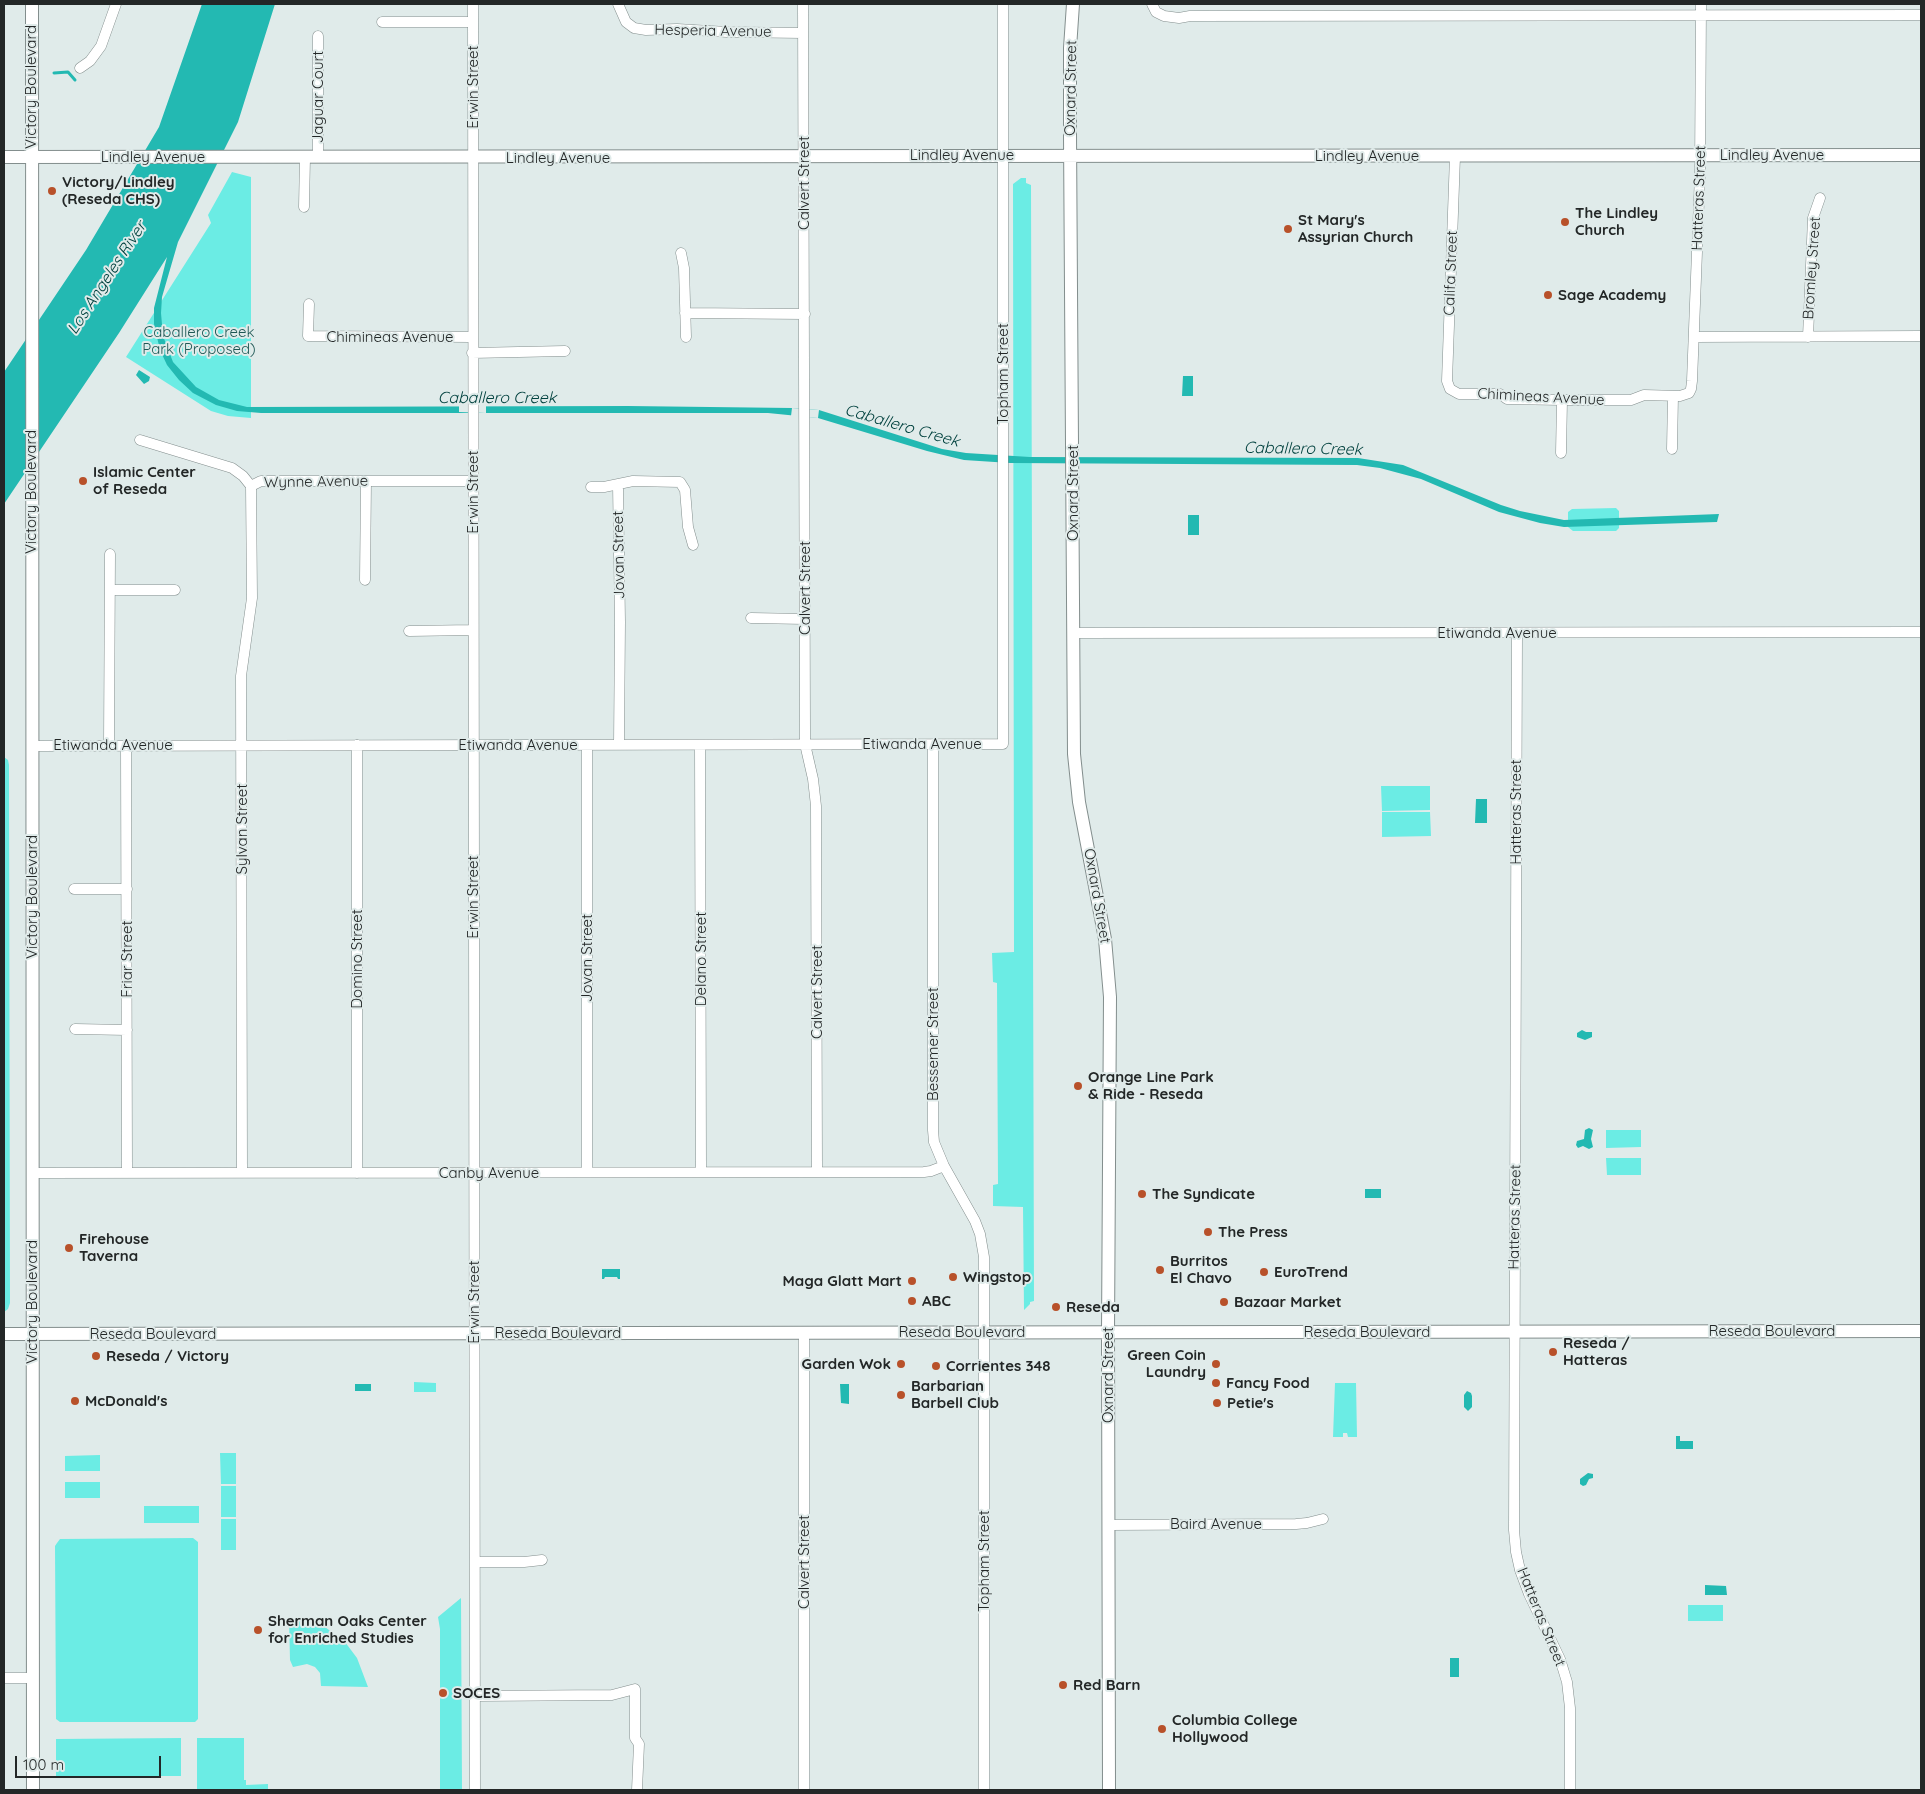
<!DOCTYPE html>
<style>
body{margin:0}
#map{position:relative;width:1925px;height:1794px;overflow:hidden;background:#e0ebea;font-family:Quicksand,sans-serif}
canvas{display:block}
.frame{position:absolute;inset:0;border:5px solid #232727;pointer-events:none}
.scale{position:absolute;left:15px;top:1756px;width:146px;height:22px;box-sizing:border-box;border:2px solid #232727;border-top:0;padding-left:6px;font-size:15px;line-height:18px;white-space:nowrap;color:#232727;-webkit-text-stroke:4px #e0ebea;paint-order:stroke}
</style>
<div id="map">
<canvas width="1925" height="1794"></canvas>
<div class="frame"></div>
<div class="scale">100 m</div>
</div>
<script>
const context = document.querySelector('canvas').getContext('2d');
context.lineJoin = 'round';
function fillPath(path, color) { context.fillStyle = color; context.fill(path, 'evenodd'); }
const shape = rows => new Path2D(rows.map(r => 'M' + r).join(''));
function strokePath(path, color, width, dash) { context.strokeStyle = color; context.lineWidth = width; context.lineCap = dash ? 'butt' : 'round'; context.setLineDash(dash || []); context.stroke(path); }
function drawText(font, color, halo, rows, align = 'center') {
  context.font = font + ' Quicksand,sans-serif'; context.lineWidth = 4; context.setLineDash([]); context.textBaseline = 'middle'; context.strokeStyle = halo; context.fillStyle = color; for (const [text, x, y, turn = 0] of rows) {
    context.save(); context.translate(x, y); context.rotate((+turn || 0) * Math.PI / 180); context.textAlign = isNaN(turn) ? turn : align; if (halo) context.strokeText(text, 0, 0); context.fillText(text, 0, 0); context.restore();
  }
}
fillPath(shape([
 [232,172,251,177,251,418,228,416,211,411,126,357,211,223,208,215],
 [1021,178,1026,178,1026,183,1031,185,1034,1301,1030,1302,1030,1304,1024,1310,1023,1207,993,1206,993,1185,998,1184,997,983,993,982,992,953,1014,952,1013,184],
 [1616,508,1619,511,1619,528,1616,531,1573,531,1568,527,1568,512,1572,509],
 [4,757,8,760,9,765,10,1303,8,1309,4,1312],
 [1381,786,1430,786,1430,810,1382,811],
 [1382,812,1430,812,1431,836,1382,837],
 [1606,1130,1641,1130,1641,1147,1606,1148],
 [1606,1158,1641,1158,1641,1175,1607,1175],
 [414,1382,436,1383,436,1392,414,1392],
 [1335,1383,1356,1383,1357,1437,1348,1437,1347,1433,1343,1433,1343,1437,1333,1437],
 [220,1453,236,1453,236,1484,221,1484],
 [100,1455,100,1471,65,1471,65,1456],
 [65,1482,100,1482,100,1498,65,1498],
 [221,1486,236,1486,236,1517,221,1517],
 [144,1506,199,1506,199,1523,144,1523],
 [221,1519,236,1519,236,1550,221,1550],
 [193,1538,198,1542,198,1719,195,1722,60,1722,56,1719,55,1546,57,1543,60,1539],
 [461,1598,462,1790,440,1790,440,1629,438,1617],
 [1688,1605,1723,1605,1723,1621,1688,1621],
 [289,1618,307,1620,325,1627,345,1642,357,1658,368,1687,321,1686,320,1673,315,1667,307,1664,293,1667,290,1660],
 [181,1738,181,1776,56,1776,56,1739],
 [197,1738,244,1738,244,1780,246,1780,246,1785,268,1784,268,1790,197,1790]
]), '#6bece4');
fillPath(shape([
 [202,4,275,4,238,122,178,242,162,297,161,313,163,336,173,362,196,387,219,400,247,407,628,406,792,408,819,410,942,449,966,453,1030,457,1358,458,1403,465,1501,505,1520,511,1564,520,1719,514,1717,522,1564,527,1540,523,1499,512,1421,479,1380,468,1357,465,1010,463,964,460,927,451,818,418,768,413,261,413,237,411,216,405,193,393,179,380,167,365,160,350,154,324,154,308,167,257,119,333,4,504,4,372,86,250,159,127],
 [139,370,150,377,149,381,144,384,136,375],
 [1183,376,1193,376,1193,396,1182,396],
 [1188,515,1199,515,1199,535,1188,535],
 [1476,799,1487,799,1487,823,1475,823],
 [1582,1030,1586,1032,1592,1032,1592,1037,1585,1040,1577,1037,1577,1033],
 [1589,1128,1593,1130,1591,1139,1593,1147,1589,1149,1583,1146,1578,1148,1576,1145,1577,1141,1584,1139,1585,1130],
 [1365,1189,1381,1189,1381,1198,1365,1198],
 [602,1269,620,1269,620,1279,618,1279,617,1277,605,1277,604,1279,602,1279],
 [355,1384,371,1384,371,1391,355,1391],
 [840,1384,849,1384,849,1404,841,1403],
 [1467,1391,1471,1393,1472,1396,1472,1407,1468,1411,1464,1407,1464,1395],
 [1676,1436,1680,1436,1680,1441,1693,1441,1693,1449,1676,1449],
 [1588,1473,1593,1474,1593,1478,1589,1479,1586,1485,1583,1486,1580,1484,1580,1479],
 [1705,1585,1726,1586,1727,1595,1705,1595],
 [1450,1658,1459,1658,1459,1677,1450,1677]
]), '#23b9b2');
fillPath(shape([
 [459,406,486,406,486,413,459,412],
 [792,408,819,410,818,418,791,416]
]), '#e0ebea');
strokePath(shape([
 [54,73,68,72,75,80]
]), '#23b9b2', 3);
const minor = shape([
 [473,4,475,1790],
 [618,4,626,22,634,28,646,30,677,29,727,32,803,33],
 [803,4,805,731,805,744,813,779,816,806,817,1172],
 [1152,4,1156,12,1164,16,1179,18,1190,16,1921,15],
 [382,22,473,22],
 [318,36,318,157],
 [80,68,90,61,101,46,116,4],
 [1455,156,1447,381,1450,389,1459,394,1500,394,1507,399,1562,400,1631,400,1644,395,1680,396,1689,393,1691,389,1692,381,1700,174,1701,4],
 [304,207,305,157],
 [681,253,684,268,686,337],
 [309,304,308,336,472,337],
 [685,313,805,314],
 [1694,337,1921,336],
 [1808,337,1813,218,1820,198],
 [472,353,565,351],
 [140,440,232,468,243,476,251,486],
 [1672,449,1673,396],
 [1561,453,1562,400],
 [618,484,620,622,619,745],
 [251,486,261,481,473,481],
 [591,487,604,487,633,481,680,482,685,490,688,527,693,545],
 [365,580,366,481],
 [110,590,175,590],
 [751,618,805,619],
 [409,631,473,630],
 [1073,633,1921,632],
 [1517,633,1514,1530,1516,1552,1520,1570,1529,1594,1560,1659,1567,1682,1570,1708,1570,1790],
 [933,744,933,1130,934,1142,944,1166,975,1221,980,1234,984,1257,984,1790],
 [109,745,110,554],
 [126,745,127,1173],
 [357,745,357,1173],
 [700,745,701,1172],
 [32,746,1003,744,1003,4],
 [74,889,127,889],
 [75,1029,127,1030],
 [587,1172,587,745],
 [33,1173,924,1172,931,1171,944,1166],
 [242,1173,241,676,252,598,251,486],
 [804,1333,804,1790],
 [1109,1525,1296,1524,1307,1523,1323,1519],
 [475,1562,524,1562,542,1560],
 [4,1678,33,1678],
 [475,1696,612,1695,635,1689,635,1738,639,1744,637,1790]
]);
const major = shape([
 [32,4,33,1790],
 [1073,4,1070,48,1070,135,1074,754,1079,802,1105,939,1110,997,1108,1332,1109,1790],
 [4,157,1921,155],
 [4,1334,1921,1331]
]);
strokePath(minor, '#838e8d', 11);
strokePath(major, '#838e8d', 14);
strokePath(minor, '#fff', 10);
strokePath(major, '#fff', 12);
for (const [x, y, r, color] of [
 [52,191,5,"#b8512a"],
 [1565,222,5,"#b8512a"],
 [1288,229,5,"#b8512a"],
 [1548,295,5,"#b8512a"],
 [83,481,5,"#b8512a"],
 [1078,1086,5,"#b8512a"],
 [1142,1194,5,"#b8512a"],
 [1208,1232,5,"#b8512a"],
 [69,1248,5,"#b8512a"],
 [1160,1270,5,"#b8512a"],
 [1264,1272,5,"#b8512a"],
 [953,1277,5,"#b8512a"],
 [912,1281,5,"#b8512a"],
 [912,1301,5,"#b8512a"],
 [1224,1302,5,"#b8512a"],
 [1056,1307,5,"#b8512a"],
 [1553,1352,5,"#b8512a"],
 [96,1356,5,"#b8512a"],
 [901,1364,5,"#b8512a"],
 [1216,1364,5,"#b8512a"],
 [936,1366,5,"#b8512a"],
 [1216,1383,5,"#b8512a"],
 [901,1395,5,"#b8512a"],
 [75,1401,5,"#b8512a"],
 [1217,1403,5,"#b8512a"],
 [258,1630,5,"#b8512a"],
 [1063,1685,5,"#b8512a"],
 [443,1693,5,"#b8512a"],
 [1162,1729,5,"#b8512a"]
]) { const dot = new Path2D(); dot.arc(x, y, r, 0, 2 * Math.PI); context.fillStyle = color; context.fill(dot); strokePath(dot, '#e0ebea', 2); }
drawText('15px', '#232727', '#e0ebea', [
 ["Hesperia Avenue",713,31,1],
 ["Victory Boulevard",31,87,-90],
 ["Erwin Street",473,87,-90],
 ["Oxnard Street",1071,88,-89],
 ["Jaguar Court",318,97,-90],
 ["Lindley Avenue",962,155],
 ["Lindley Avenue",1772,155],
 ["Lindley Avenue",1367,156],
 ["Lindley Avenue",153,157],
 ["Lindley Avenue",558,158],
 ["Calvert Street",804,183,-90],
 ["Hatteras Street",1699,198,-88],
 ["Bromley Street",1812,268,-86],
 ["Califa Street",1451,273,-88],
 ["Chimineas Avenue",390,337],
 ["Topham Street",1003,374,-90],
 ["Chimineas Avenue",1541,397,3],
 ["Wynne Avenue",316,482,-1],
 ["Victory Boulevard",31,492,-90],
 ["Erwin Street",473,492,-90],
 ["Oxnard Street",1073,493,-90],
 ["Jovan Street",619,555,-91],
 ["Calvert Street",805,588,-90],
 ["Etiwanda Avenue",1497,633],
 ["Etiwanda Avenue",922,744],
 ["Etiwanda Avenue",113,745],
 ["Etiwanda Avenue",518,745],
 ["Hatteras Street",1516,812,-90],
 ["Sylvan Street",242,829,-90],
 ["Oxnard Street",1097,896,80],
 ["Victory Boulevard",32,897,-90],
 ["Erwin Street",473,897,-90],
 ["Jovan Street",587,958,-90],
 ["Friar Street",127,959,-90],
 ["Domino Street",357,959,-90],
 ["Delano Street",701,959,-90],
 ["Calvert Street",817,992,-90],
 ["Bessemer Street",933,1044,-90],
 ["Canby Avenue",489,1173],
 ["Hatteras Street",1515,1217,-89],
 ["Victory Boulevard",32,1302,-90],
 ["Erwin Street",474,1302,-90],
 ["Reseda Boulevard",1772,1331],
 ["Reseda Boulevard",962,1332],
 ["Reseda Boulevard",1367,1332],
 ["Reseda Boulevard",558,1333],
 ["Reseda Boulevard",153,1334],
 ["Oxnard Street",1108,1375,-90],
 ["Baird Avenue",1216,1524],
 ["Topham Street",984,1561,-90],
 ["Calvert Street",804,1562,-90],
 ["Hatteras Street",1541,1617,68]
]);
drawText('bold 15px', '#232727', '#e0ebea', [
 ["Victory/Lindley",62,182],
 ["(Reseda CHS)",62,199],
 ["The Lindley",1575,213],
 ["Church",1575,230],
 ["St Mary's",1298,220],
 ["Assyrian Church",1298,237],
 ["Sage Academy",1558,295],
 ["Islamic Center",93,472],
 ["of Reseda",93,489],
 ["Orange Line Park",1088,1077],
 ["& Ride - Reseda",1088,1094],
 ["The Syndicate",1152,1194],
 ["The Press",1218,1232],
 ["Firehouse",79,1239],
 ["Taverna",79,1256],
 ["Burritos",1170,1261],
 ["El Chavo",1170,1278],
 ["EuroTrend",1274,1272],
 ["Wingstop",963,1277],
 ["Maga Glatt Mart",902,1281,"right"],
 ["ABC",922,1301],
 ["Bazaar Market",1234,1302],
 ["Reseda",1066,1307],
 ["Reseda /",1563,1343],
 ["Hatteras",1563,1360],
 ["Green Coin",1206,1355,"right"],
 ["Laundry",1206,1372,"right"],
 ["Reseda / Victory",106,1356],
 ["Garden Wok",891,1364,"right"],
 ["Corrientes 348",946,1366],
 ["Fancy Food",1226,1383],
 ["Barbarian",911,1386],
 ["Barbell Club",911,1403],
 ["McDonald's",85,1401],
 ["Petie's",1227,1403],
 ["Sherman Oaks Center",268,1621],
 ["for Enriched Studies",268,1638],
 ["Red Barn",1073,1685],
 ["SOCES",453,1693],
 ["Columbia College",1172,1720],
 ["Hollywood",1172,1737]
], 'left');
drawText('15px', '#1f5855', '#e0ebea', [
 ["Caballero Creek",199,332],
 ["Park (Proposed)",199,349]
]);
drawText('italic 16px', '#00413e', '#e0ebea', [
 ["Los Angeles River",107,278,-57],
 ["Caballero Creek",497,398],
 ["Caballero Creek",902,426,16],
 ["Caballero Creek",1303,449,1]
]);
</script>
